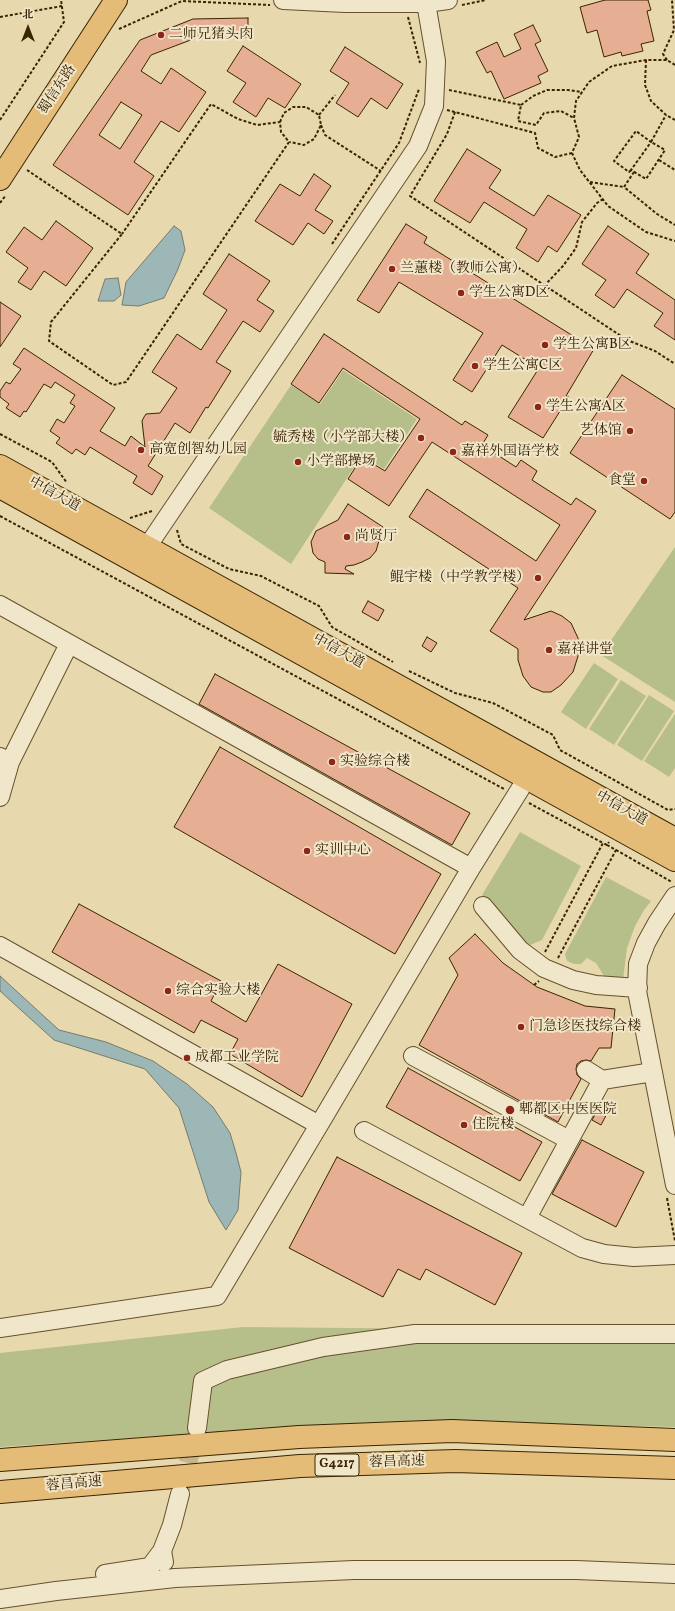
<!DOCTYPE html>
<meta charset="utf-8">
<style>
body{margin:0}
#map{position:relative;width:675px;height:1611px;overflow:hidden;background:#e8d8ae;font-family:Vollkorn,"Noto Serif SC",serif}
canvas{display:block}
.north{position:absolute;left:8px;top:8px;width:40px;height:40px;-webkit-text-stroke:3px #f0e6ca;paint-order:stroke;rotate:0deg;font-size:11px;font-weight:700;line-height:16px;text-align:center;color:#3a2402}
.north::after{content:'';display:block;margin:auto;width:14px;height:18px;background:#3a2402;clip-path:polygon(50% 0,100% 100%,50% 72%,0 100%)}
</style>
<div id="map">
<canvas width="675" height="1611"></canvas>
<div class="north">北</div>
</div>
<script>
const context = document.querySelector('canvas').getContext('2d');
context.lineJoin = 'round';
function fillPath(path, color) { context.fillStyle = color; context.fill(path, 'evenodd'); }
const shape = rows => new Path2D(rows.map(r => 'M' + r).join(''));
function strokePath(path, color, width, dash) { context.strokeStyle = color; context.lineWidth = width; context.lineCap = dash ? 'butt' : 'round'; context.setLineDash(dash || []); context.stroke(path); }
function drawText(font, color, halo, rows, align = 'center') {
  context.font = font + ' Vollkorn,"Noto Serif SC",serif'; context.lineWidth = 4; context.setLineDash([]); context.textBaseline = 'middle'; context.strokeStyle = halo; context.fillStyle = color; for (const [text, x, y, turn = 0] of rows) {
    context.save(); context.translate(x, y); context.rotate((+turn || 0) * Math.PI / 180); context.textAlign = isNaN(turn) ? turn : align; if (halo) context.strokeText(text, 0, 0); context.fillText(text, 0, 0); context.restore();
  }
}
fillPath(shape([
 [343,370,417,419,384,469,362,455,291,564,209,508,291,385,320,404],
 [675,547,675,702,601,655],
 [594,663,618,679,586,729,561,712],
 [621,680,646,696,614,745,589,729],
 [649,695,674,711,642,761,617,745],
 [675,714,675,768,669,777,644,761],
 [520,832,581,866,542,940,530,945,524,942,482,895],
 [606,877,651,901,644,910,635,926,627,948,623,980,604,976,596,963,587,958,581,964,574,964,567,961,565,954],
 [243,1327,675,1331,675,1427,509,1423,207,1433,0,1447,0,1353]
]), '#b6bf8a');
const water = shape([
 [174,226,181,231,185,250,178,269,164,298,139,306,122,305,126,282,174,226],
 [118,278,121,295,114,301,98,301,105,279,118,278],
 [0,976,59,1030,106,1042,153,1061,187,1084,213,1107,230,1133,236,1153,241,1172,238,1210,226,1230,209,1202,179,1108,145,1069,54,1040,0,991,0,976]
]);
fillPath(water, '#9cb7b6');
strokePath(water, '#757c6e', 1);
const building = shape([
 [605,0,648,0,651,10,647,11,654,41,641,44,643,51,622,56,621,52,604,57,597,30,587,33,580,7,605,0],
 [248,18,248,37,196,38,151,55,141,71,161,84,171,68,206,92,179,132,161,121,134,162,154,176,128,215,53,165,140,40,193,19,248,18],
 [121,102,142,115,120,149,99,135,121,102],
 [533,25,541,41,535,44,548,71,538,76,541,83,504,99,491,71,487,73,476,52,497,42,504,57,521,49,514,34,533,25],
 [243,46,301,84,285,108,268,98,256,117,233,102,246,83,227,71,243,46],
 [345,47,403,84,387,109,371,98,358,117,336,103,349,83,330,71,345,47],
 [467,149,501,170,489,188,534,216,548,195,581,215,557,252,548,246,538,262,516,248,527,229,484,202,470,223,434,201,467,149],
 [314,174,331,186,315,210,333,221,324,234,308,223,293,245,255,221,280,184,300,196,314,174],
 [56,221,93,248,66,286,44,271,31,290,18,282,28,268,6,252,24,227,42,240,56,221],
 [406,224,427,237,424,243,594,349,566,396,569,397,543,438,508,417,539,368,502,345,472,392,453,380,483,333,399,282,379,313,357,300,406,224],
 [608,226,649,254,636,273,675,300,675,340,654,326,663,313,627,289,614,308,595,295,606,280,582,264,608,226],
 [229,254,270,281,257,300,274,311,260,332,243,321,216,362,231,371,208,408,206,407,190,433,175,423,148,466,163,476,152,495,133,483,137,476,90,447,85,455,76,449,72,454,56,443,60,438,50,431,57,419,64,423,75,406,70,403,75,395,55,382,51,388,44,384,26,412,24,411,20,417,6,408,9,404,0,397,0,391,6,382,10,384,21,369,13,364,24,348,115,408,100,431,125,446,131,436,145,447,142,421,144,417,146,414,160,413,177,388,152,372,177,334,201,350,227,310,203,294,229,254],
 [0,302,21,316,0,347,0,302],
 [324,334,462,425,465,421,488,435,482,445,516,467,521,460,537,471,532,480,571,505,576,498,596,511,524,620,551,611,562,616,571,623,578,638,579,653,573,672,561,685,551,692,543,692,531,687,523,676,518,660,518,649,490,631,518,588,409,517,427,489,536,561,560,525,432,442,389,506,348,479,362,457,385,471,420,419,343,368,319,403,291,384,324,334],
 [622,375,675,409,675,512,670,519,570,453,622,375],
 [348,504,383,527,376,551,370,558,362,562,354,565,346,566,345,569,354,574,325,573,325,562,318,559,313,553,311,542,316,531,338,520,348,504],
 [368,601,384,610,378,621,362,612,368,601],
 [427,637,437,643,431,652,422,646,427,637],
 [215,674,470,813,452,845,199,704,215,674],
 [220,747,441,874,395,954,174,827,220,747],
 [79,904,221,981,211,1001,246,1022,278,964,352,1004,302,1097,230,1054,238,1039,201,1020,194,1033,52,952,79,904],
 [475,934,503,963,537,987,585,1006,615,1009,611,1048,599,1048,591,1061,586,1060,581,1061,577,1064,576,1069,577,1075,581,1079,558,1122,419,1045,458,975,449,958,475,934],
 [408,1068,542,1142,520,1181,386,1107,408,1068],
 [602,1102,611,1106,601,1125,592,1120,602,1102],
 [582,1140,644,1172,616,1227,552,1194,582,1140],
 [337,1157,522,1253,495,1305,426,1269,420,1280,398,1269,383,1297,289,1248,337,1157]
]);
fillPath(building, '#e6ae93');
strokePath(building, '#3a2402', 1);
strokePath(shape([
 [181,1489,196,1432]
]), '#c5b48c', 18, [18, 9]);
const minor = shape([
 [283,0,345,3,426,3,448,0],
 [147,547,418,146,434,106,436,61,426,3],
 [0,605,471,868,527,778],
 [10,762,69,644],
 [0,797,10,762,0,757],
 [675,896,657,923,646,943,638,964,637,991,675,1185],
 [483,906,520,950,544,968,573,980,596,985,638,988],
 [0,946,319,1125,471,868],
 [413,1056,569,1140],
 [586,1070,602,1080,653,1072],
 [364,1131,582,1248,604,1254,634,1257,675,1255],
 [527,1218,602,1080],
 [0,1328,217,1296,319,1125],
 [197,1428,203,1381,227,1370,323,1347,415,1334,675,1334],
 [164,1562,162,1551,172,1525,180,1494],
 [105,1574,150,1567,162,1551],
 [0,1599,56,1591,175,1578,354,1570,576,1570,675,1574]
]);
const major = shape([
 [0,179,116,0],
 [0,466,675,839],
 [0,487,675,860]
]);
const highway = shape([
 [0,1460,299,1437,452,1431,675,1440],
 [0,1492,300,1466,455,1461,675,1468]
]);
strokePath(minor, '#66512d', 20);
strokePath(major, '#3a2402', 24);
strokePath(highway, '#3a2402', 24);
strokePath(shape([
 [462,5,486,0],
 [0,17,62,6],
 [408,17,420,63],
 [119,29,182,1,270,5],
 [646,60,645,85,651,101,666,115,675,120],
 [667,60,663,54,674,30,672,0],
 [675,65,667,60,646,60,612,66,589,82,576,101,574,118,579,137,572,153,580,170,608,206,646,232,675,241],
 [449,90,521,105,518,121,536,125,544,113,561,111,574,118],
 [521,105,533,96,547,90,568,90,582,92],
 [447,110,535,133,538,148,555,157,572,153],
 [455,112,447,134,410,196,627,340,655,351,675,364],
 [319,115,335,95],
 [0,120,64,22,61,0],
 [280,122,284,113,293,107,306,107,319,115,321,125,314,139,304,145,290,142],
 [321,125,325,135,381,171],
 [659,160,675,170],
 [27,170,122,234,51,322,49,341,113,385,126,382,289,142,281,132,280,122,257,125,238,119,211,104,122,234],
 [631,170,629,172,614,161,636,131,651,142,631,170,646,179,665,150,651,142,666,115],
 [634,172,624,187,657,214,675,225],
 [590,182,624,187],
 [0,203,6,195],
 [332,244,399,143,419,89],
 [544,286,563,266,576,248,582,222,597,203,603,199],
 [0,434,52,462,67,483],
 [0,516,504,789],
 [130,518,152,511],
 [177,530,181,544,229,569,261,576,319,606,332,627,393,662],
 [409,671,455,693,493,703,553,735,560,750,668,810,675,809],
 [529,803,603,843],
 [616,850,672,882],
 [545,952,603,843,607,845],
 [558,958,616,850,607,845,609,842],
 [534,985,539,981],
 [667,1198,675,1241]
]), '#3a2402', 2, [3, 2]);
strokePath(minor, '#f0e6ca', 18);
strokePath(major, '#e4bc77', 22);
strokePath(highway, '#e4bc77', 22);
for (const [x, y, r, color] of [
 [161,35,4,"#8f2418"],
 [392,269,4,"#8f2418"],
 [461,293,4,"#8f2418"],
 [545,345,4,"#8f2418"],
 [475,366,4,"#8f2418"],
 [538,407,4,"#8f2418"],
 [630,431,4,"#8f2418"],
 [421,438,4,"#8f2418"],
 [141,450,4,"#8f2418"],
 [453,452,4,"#8f2418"],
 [298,462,4,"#8f2418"],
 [644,481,4,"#8f2418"],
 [347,537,4,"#8f2418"],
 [538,578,4,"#8f2418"],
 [549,650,4,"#8f2418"],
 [332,762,4,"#8f2418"],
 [307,851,4,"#8f2418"],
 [168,991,4,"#8f2418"],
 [521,1027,4,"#8f2418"],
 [187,1058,4,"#8f2418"],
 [510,1110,5,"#8f2418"],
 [464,1125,4,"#8f2418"]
]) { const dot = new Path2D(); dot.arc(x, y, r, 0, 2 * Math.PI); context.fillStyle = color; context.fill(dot); strokePath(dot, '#f0e6ca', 1.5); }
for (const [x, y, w] of [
 [337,1465,44]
]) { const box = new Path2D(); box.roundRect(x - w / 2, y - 11, w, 22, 3); context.fillStyle = '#f0e6ca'; context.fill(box); strokePath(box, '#3a2402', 1); }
drawText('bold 13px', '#3a2402', null, [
 ["G4217",337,1465]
]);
drawText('14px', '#3a2402', '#f0e6ca', [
 ["二师兄猪头肉",169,35],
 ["兰蕙楼（教师公寓）",400,269],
 ["学生公寓D区",469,293],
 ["学生公寓B区",553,345],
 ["学生公寓C区",483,366],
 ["学生公寓A区",546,407],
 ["艺体馆",622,431,"right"],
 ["毓秀楼（小学部大楼）",413,438,"right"],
 ["高宽创智幼儿园",149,450],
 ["嘉祥外国语学校",461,452],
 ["小学部操场",306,462],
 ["食堂",636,481,"right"],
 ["尚贤厅",355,537],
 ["鲲宇楼（中学教学楼）",530,578,"right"],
 ["嘉祥讲堂",557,650],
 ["实验综合楼",340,762],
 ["实训中心",315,851],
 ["综合实验大楼",176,991],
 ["门急诊医技综合楼",529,1027],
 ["成都工业学院",195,1058],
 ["郫都区中医医院",519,1110],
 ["住院楼",472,1125]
], 'left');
drawText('14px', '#3a2402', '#f0e6ca', [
 ["蜀信东路",58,90,-57],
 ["中信大道",54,495,29],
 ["中信大道",338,652,29],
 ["中信大道",621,809,29],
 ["蓉昌高速",397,1463,-2],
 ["蓉昌高速",74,1485,-5]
]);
</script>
